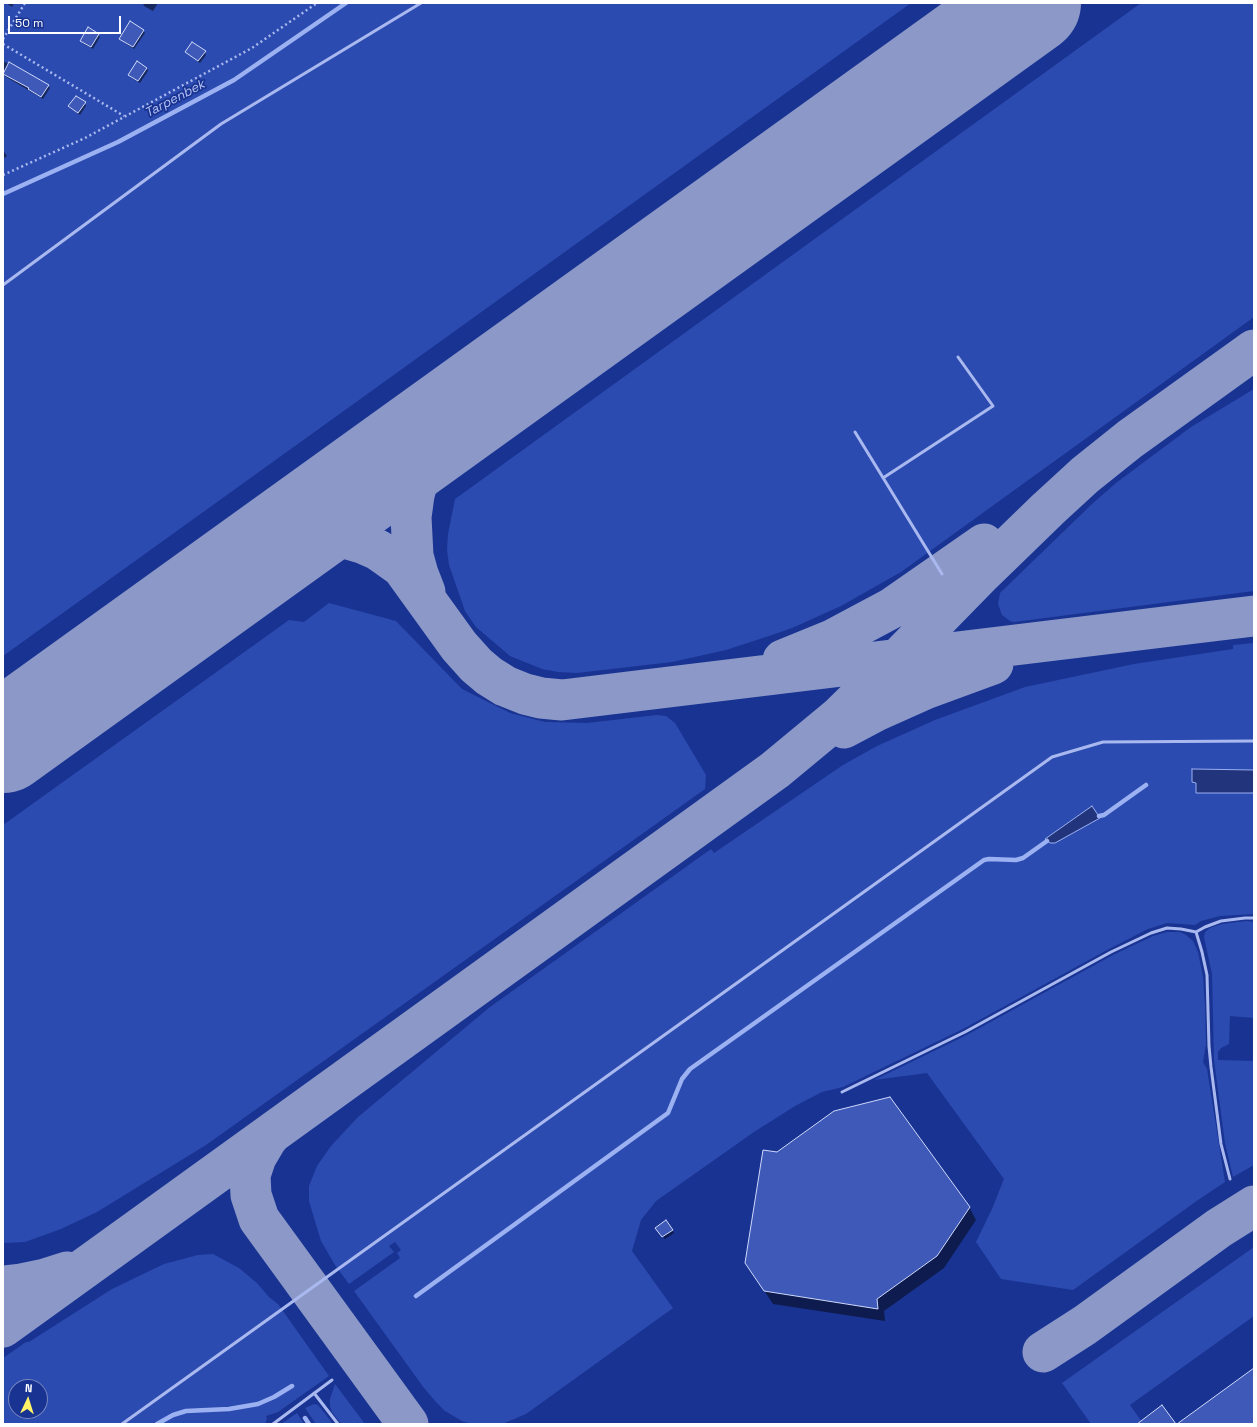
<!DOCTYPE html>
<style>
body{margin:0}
#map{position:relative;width:1257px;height:1427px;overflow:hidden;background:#193392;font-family:"Space Grotesk",sans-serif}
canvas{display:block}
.frame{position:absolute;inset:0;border:4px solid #fff;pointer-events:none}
.north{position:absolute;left:8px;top:1379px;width:40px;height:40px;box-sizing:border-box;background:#193392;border:1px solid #7585be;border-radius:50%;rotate:4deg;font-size:11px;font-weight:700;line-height:16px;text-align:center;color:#fff}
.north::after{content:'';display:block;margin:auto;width:14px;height:18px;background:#fff467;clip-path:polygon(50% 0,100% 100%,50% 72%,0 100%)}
.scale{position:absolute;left:8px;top:16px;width:113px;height:18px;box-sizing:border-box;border:2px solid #fff;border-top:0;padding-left:5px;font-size:12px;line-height:14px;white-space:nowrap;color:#fff;-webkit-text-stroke:3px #193392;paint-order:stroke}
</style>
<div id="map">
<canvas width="1257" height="1427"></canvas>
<div class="frame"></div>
<div class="north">N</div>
<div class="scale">50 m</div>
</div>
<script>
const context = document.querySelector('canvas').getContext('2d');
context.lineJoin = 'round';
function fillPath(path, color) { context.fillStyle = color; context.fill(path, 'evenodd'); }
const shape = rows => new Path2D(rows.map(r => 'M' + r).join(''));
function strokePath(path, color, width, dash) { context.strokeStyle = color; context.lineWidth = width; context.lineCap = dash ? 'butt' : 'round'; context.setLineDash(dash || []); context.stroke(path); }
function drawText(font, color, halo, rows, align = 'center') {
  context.font = font + ' "Space Grotesk",sans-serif'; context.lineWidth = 3.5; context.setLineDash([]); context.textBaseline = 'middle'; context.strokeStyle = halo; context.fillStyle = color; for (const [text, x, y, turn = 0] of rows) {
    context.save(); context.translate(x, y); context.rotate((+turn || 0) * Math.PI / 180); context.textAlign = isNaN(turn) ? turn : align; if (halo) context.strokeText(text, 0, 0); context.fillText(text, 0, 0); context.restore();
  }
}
fillPath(shape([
 [3,3,911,3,3,656],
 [1141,3,1254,3,1254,317,901,572,841,606,792,628,772,635,726,650,672,662,577,673,558,672,542,669,510,656,476,627,465,611,449,565,447,550,448,534,455,499],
 [1254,389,1254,591,1014,622,1010,621,1002,615,998,604,1000,593,1092,504,1116,483,1191,427],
 [329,603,396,621,462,689,510,713,545,722,587,723,657,715,666,716,675,723,706,775,705,789,206,1145,97,1212,61,1229,25,1242,3,1243,3,825,289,620,304,622],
 [1254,643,1254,770,1193,769,1192,782,1196,782,1197,793,1254,793,1254,914,1220,916,1201,921,1195,925,1167,923,1148,929,1107,950,963,1029,843,1087,822,1092,795,1106,754,1132,656,1201,641,1220,632,1251,673,1308,526,1414,502,1424,471,1424,462,1421,445,1411,436,1402,424,1388,354,1291,400,1258,397,1253,401,1250,395,1242,389,1246,394,1252,349,1284,335,1265,321,1241,309,1201,309,1186,317,1166,331,1146,358,1117,490,1007,711,849,714,853,843,765,877,746,935,720,1025,687,1134,664,1233,649,1233,645],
 [1246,921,1254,922,1254,1018,1230,1016,1229,1044,1221,1048,1218,1052,1218,1060,1254,1061,1254,1165,1233,1177,1225,1143,1214,1060,1212,974,1204,937,1205,932,1210,928,1222,924],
 [1167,932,1180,932,1186,935,1193,941,1198,952,1203,977,1205,1006,1206,1044,1203,1062,1207,1069,1225,1182,1198,1200,1073,1290,1001,1279,976,1242,992,1209,1004,1179,927,1073,874,1080,965,1036,1113,955,1153,936],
 [1254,1247,1254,1316,1130,1405,1142,1422,1140,1424,1091,1424,1062,1383],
 [213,1254,239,1268,257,1283,269,1297,278,1304,329,1376,278,1412,266,1416,267,1419,265,1424,3,1424,3,1358,26,1342,29,1342,112,1289,164,1264,198,1255],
 [16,1387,40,1387,40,1411,16,1411],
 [335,1384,365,1424,341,1424,332,1412,330,1406,330,1399],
 [314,1404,318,1405,333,1424,316,1424,305,1408],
 [297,1413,304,1424,281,1424]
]), '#2c4bb0');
const water = shape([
 [1192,769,1254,770,1254,793,1196,793,1196,783,1192,782,1192,769],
 [1092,806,1100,818,1055,843,1050,843,1045,839,1092,806]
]);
fillPath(water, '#21347c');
strokePath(water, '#9bb1f1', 1);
fillPath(shape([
 [6,3,14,3,12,7],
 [143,3,158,3,153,11,144,6],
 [143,30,145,33,134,49,122,41,121,39],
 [98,35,100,37,93,49,82,43,81,41],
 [186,52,205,52,206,55,200,63,188,54],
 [3,61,48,86,50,88,43,99,3,75],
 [147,68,148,71,140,83,130,77,129,75],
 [85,103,86,106,80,115,71,108,70,106],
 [3,150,7,156,3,159],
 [969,1207,976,1220,944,1268,884,1311,885,1321,773,1304,746,1263],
 [672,1230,674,1233,665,1239,658,1231]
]), '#0007');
strokePath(shape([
 [3,194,118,142,234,80,346,3],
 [1099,816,1104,815,1146,785],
 [416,1296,668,1113,682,1079,690,1069,984,860,989,859,1016,860,1023,858,1047,841],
 [305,1418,309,1424],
 [157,1424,173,1415,186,1411,229,1409,258,1404,274,1397,292,1386]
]), '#9bb1f1', 4.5);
strokePath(shape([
 [267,552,293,541,312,537,326,536,345,538,362,543,378,550,402,567,459,646,476,665,489,676,505,686,525,694,541,698,562,700,1254,616],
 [425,592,418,574,413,556,411,517,414,495,420,472,428,453,437,439,457,415],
 [783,660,832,640,892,608,984,544],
 [844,728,878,710,925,689,993,664],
 [271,1134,266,1140,256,1157,250,1175,251,1195,259,1219,408,1424],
 [3,1286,21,1284,45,1279,67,1272],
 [3,1327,775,770,839,717,897,660,982,573,1048,509,1085,475,1130,439,1254,350],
 [1043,1352,1085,1325,1219,1228,1254,1206]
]), '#8c99c8', 41);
strokePath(shape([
 [3,742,1030,3]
]), '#8c99c8', 102);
const building = shape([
 [130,21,144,30,133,47,119,39,130,21],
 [88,27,99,34,91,47,80,41,88,27],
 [192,42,206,51,198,61,185,52,192,42],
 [137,61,147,68,138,81,128,75,137,61],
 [9,62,49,85,41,97,28,89,29,88,3,74,9,62],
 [76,96,86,102,78,113,68,106,76,96],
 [890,1097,970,1207,937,1256,877,1299,878,1309,764,1291,745,1263,763,1150,777,1152,834,1111,890,1097],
 [666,1220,673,1230,662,1237,655,1228,666,1220],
 [1254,1368,1254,1424,1177,1424,1254,1368],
 [1162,1405,1176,1424,1137,1424,1162,1405]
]);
fillPath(building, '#3e59b8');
strokePath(building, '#cfd9fb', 1);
strokePath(shape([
 [3,39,25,3],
 [3,44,124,116],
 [3,175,85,138,252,48,317,3]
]), '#a9b9ef', 2.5, [2, 3]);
strokePath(shape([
 [3,285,221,124,421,3],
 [855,432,942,574],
 [883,478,993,406,958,357],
 [1196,932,1202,952,1207,975,1209,1046,1211,1067,1221,1144,1230,1179],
 [842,1092,965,1032,1111,952,1151,933,1167,928,1181,929,1196,932,1205,927,1221,921,1245,918,1254,918],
 [314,1393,338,1424],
 [122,1424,1052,757,1103,742,1254,741],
 [273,1424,332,1380]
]), '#a9b9ef', 3);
drawText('italic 13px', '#b5c4f6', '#193392', [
 ["Tarpenbek",175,99,-28]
]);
</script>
